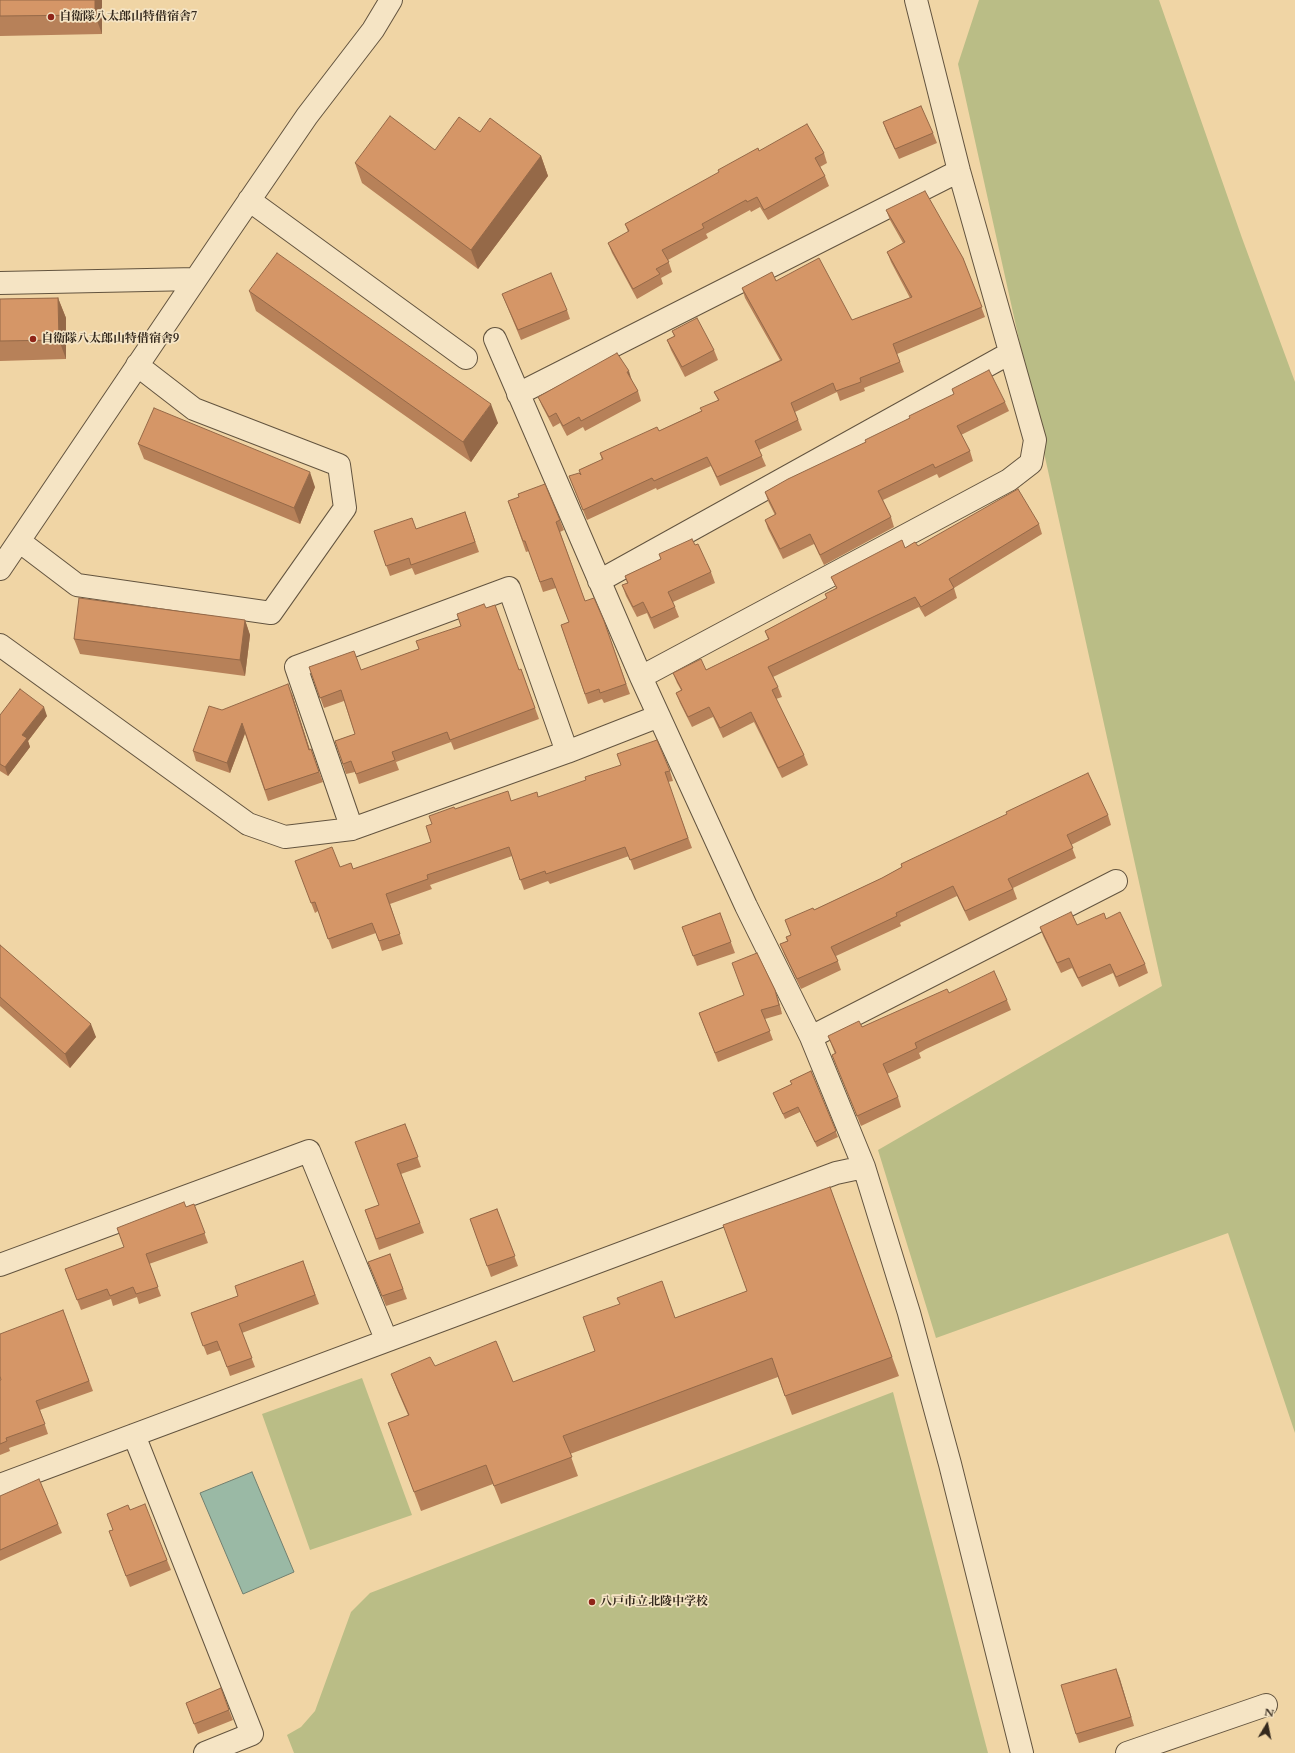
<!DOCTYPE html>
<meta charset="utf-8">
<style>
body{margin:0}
#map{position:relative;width:1295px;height:1753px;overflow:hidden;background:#f0d5a5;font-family:Cardo,serif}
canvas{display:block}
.north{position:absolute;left:1247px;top:1705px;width:40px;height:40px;-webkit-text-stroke:3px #f5e4c4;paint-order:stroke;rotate:10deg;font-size:11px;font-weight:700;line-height:16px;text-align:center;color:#34291d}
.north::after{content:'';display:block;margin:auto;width:14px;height:18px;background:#34291d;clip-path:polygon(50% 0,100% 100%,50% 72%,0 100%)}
</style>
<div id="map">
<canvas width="1295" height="1753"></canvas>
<div class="north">N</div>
</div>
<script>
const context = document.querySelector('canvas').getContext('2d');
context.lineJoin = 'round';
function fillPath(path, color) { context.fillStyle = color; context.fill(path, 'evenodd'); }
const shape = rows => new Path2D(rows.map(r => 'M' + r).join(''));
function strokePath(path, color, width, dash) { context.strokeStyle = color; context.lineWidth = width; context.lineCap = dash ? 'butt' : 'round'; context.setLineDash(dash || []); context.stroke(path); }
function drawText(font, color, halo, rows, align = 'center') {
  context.font = font + ' Cardo,"Noto Serif JP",serif'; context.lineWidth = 3.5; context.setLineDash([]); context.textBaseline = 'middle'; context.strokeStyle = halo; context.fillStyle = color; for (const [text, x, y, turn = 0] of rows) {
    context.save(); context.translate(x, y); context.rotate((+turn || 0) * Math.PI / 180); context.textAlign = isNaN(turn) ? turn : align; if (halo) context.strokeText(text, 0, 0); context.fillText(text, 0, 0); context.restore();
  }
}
fillPath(shape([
 [979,0,1159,0,1242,238,1295,382,1295,1433,1228,1233,936,1338,878,1150,1162,986,958,64],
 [362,1378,412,1515,310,1550,262,1414],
 [893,1392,988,1753,294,1753,287,1735,301,1727,315,1711,351,1612,370,1593]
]), '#babd86');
const water = shape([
 [252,1472,294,1572,243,1594,200,1493,252,1472]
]);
fillPath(water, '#9ab9a5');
strokePath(water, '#717f6f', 1);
const minor = shape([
 [249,200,466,358],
 [0,283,196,279],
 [495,339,641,677,746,906,811,1037,864,1167,909,1313,950,1464,1022,1753],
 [518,394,959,171],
 [19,541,77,585,271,613,345,508,339,465,194,409,137,365],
 [0,569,227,233,307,116,373,30,391,0],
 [599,581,1010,353],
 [0,645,248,824,285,837,352,829,567,752,659,716],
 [641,677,1009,480,1031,463,1035,440,959,171,916,0],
 [352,829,296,667,509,588,567,752],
 [811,1037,1116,881],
 [0,1265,309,1151,386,1339],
 [134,1435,252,1734,205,1753],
 [0,1485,836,1173,864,1167],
 [1127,1753,1266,1705]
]);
strokePath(minor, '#63543f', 24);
strokePath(minor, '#f5e4c4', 22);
fillPath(shape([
 [0,0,102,0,102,34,0,36],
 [883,122,933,133,937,143,899,159,887,133],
 [480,132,541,156,548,176,478,269,362,183,355,163,435,150],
 [759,151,824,153,827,163,820,167,825,176,829,186,768,220,760,207,751,212,750,210,706,234,708,238,668,260,672,272,661,278,663,284,637,299,612,253,608,243,628,232,625,224],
 [886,210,963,258,985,317,897,354,904,372,864,388,865,391,840,401,837,392,795,412,802,430,759,450,766,466,720,486,711,466,657,490,656,488,587,520,569,476,580,474,579,470,602,460,600,453,659,431,701,411,718,400,714,392,780,360,745,298,742,288,776,281,852,320,910,298,891,262,887,252,903,243,890,220],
 [249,291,498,423,471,462,256,311],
 [502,294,567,310,570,319,521,340],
 [58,298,66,318,66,359,0,361,0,299],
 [672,331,714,350,718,360,685,377,671,350,667,340,674,336],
 [632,381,638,391,641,401,585,431,583,427,567,436,560,423,553,427,542,406,538,397],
 [952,389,1005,402,1009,411,961,435,970,451,973,461,939,478,937,474,883,500,891,517,894,527,824,565,814,544,783,559,768,529,765,520,775,515,768,501,765,492,866,442,954,394],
 [138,444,315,487,300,524,144,459],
 [508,501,560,520,564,530,560,532,585,601,604,621,630,694,604,703,602,699,588,704,561,625,569,622,556,588,543,592,529,551,526,552],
 [465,512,479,552,415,575,412,568,390,576,374,531,416,529],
 [1039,524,1042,534,954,588,957,598,925,617,919,607,773,677,778,687,782,697,776,699,804,755,808,765,782,778,754,722,723,738,713,717,692,727,680,703,676,693,681,690,677,683,673,673,706,670,768,639,765,631,827,598,825,594,836,588,831,577,905,548],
 [695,545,711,572,715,583,673,602,679,617,654,629,647,613,637,617,626,596,622,585,627,583,625,576,661,559,659,554],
 [486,608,519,670,521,669,539,719,454,750,451,742,396,762,399,770,359,784,355,772,346,774,335,741,355,734,344,701,324,708,309,667,361,670,419,649,461,626],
 [245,620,250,635,245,676,80,654,74,639],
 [292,694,310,750,311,749,323,782,268,801,245,734,230,773,196,761,193,751,222,710],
 [0,715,47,716,28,741,30,747,8,776,0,771],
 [670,771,673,781,668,782,692,848,634,870,629,856,550,884,548,881,524,890,512,856,430,885,432,889,390,904,403,944,382,951,376,933,332,949,318,911,315,913,295,861,353,869,431,842,432,824,455,809,538,797],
 [1108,815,1111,825,1071,845,1076,858,1013,888,1017,899,969,921,957,896,900,923,901,926,836,956,841,970,801,989,784,954,780,944,787,941,786,937,791,935,785,920,814,910,882,878,902,867,901,864],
 [720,913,735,953,697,966,682,927],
 [1106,919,1145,964,1148,973,1119,987,1113,973,1082,987,1072,968,1061,973,1043,936,1040,927,1077,925],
 [0,945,96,1037,70,1068,0,1006],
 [949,993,1007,1000,1011,1010,926,1049,919,1053,921,1058,887,1074,898,1097,901,1107,861,1126,836,1065,832,1055,835,1054,828,1036,862,1027],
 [778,999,782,1014,765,1019,773,1040,718,1062,699,1013],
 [811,1071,838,1137,817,1147,800,1112,785,1119,773,1093,792,1084,790,1081],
 [405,1124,421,1167,401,1174,424,1233,379,1250,365,1210,379,1205],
 [830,1187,899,1376,792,1415,778,1377,570,1454,578,1476,501,1504,493,1484,421,1511,395,1441,408,1415,398,1392,391,1374,435,1366,513,1382,595,1351,675,1318,747,1291],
 [194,1204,208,1243,149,1264,161,1296,139,1304,137,1297,113,1306,111,1299,81,1310,65,1269,124,1247,186,1207],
 [497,1209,518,1266,491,1277,470,1219],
 [390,1254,407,1299,386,1306,368,1262],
 [303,1261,319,1304,242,1333,255,1367,230,1376,221,1350,207,1355,191,1313,238,1296],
 [63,1310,93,1391,40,1410,48,1434,9,1448,10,1451,0,1455,0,1380,1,1380],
 [0,1496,58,1524,62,1533,0,1561],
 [130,1510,167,1560,171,1570,130,1587,109,1531,113,1530],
 [1116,1669,1134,1726,1079,1743,1076,1734],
 [186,1703,229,1710,233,1720,198,1734]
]), '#b78159');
fillPath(shape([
 [95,0,102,0,102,34,95,15],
 [541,156,548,176,478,269,471,250],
 [58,298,66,318,66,359,59,340],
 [629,371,632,381,627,372],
 [491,404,498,423,471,462,463,442],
 [310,472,315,487,300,524,294,508],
 [245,620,250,635,245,676,240,660],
 [288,684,292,694,313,760,309,750],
 [44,707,47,716,28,741,30,747,8,776,5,767,22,735],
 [242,723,245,733,230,773,227,763],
 [775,990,778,999,782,1014,779,1005],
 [91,1024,96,1037,70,1068,65,1054],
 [1116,1669,1120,1679,1134,1726,1131,1717]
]), '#956948');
const building = shape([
 [0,0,95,0,95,15,0,16,0,0],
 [921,106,933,133,895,149,883,122,921,106],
 [390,116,435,150,459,117,480,132,490,118,541,156,471,250,355,163,390,116],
 [807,124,824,153,815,158,825,176,764,210,757,197,747,202,746,200,702,224,704,228,662,250,669,262,656,269,660,274,633,289,608,243,629,231,625,224,719,172,718,170,758,148,759,151,807,124],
 [925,191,963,258,982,307,893,344,900,362,860,378,861,382,836,391,833,383,791,403,798,420,755,441,762,456,717,477,707,457,654,481,652,478,583,510,569,476,579,473,581,475,579,470,603,459,600,453,657,427,659,431,702,411,700,408,719,400,714,392,782,360,742,288,772,272,776,281,819,258,852,320,912,297,887,252,905,242,886,210,925,191],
 [277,253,491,404,463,442,249,291,277,253],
 [551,273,567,310,518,330,502,294,551,273],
 [58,298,59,340,0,341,0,299,58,298],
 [697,318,714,350,682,367,667,340,675,336,672,331,697,318],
 [617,353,629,371,627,372,638,391,581,421,579,417,563,426,556,413,549,417,538,397,617,353],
 [989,370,1005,402,957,426,970,451,935,468,933,464,878,491,891,517,820,555,810,534,780,549,765,520,776,514,765,492,788,479,866,442,865,440,910,418,909,416,954,394,952,389,989,370],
 [154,408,310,472,294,508,138,444,154,408],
 [545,484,560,520,556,522,585,601,594,598,604,621,626,684,600,693,599,689,585,694,561,625,569,622,552,578,540,582,525,541,523,541,508,501,519,497,518,494,545,484],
 [1018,489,1039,524,949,579,954,588,921,607,915,597,768,667,778,687,772,690,804,755,778,768,751,712,720,728,709,707,688,717,676,693,682,690,673,673,701,659,706,670,769,639,765,631,827,598,825,594,837,588,831,577,902,540,905,548,915,542,918,546,1018,489],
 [465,512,475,542,411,565,409,558,386,566,374,531,412,518,416,529,465,512],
 [692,539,695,545,698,544,711,572,668,592,675,607,651,618,643,602,633,607,622,585,628,583,625,576,661,559,659,554,692,539],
 [79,598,245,620,240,660,74,639,79,598],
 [484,604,486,608,495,605,519,670,521,669,535,708,450,740,447,732,392,752,395,760,356,774,351,761,343,764,335,741,355,734,341,690,320,698,309,667,354,651,361,670,419,649,416,641,461,626,457,614,484,604],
 [288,684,309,750,311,749,319,772,265,790,242,723,227,763,193,751,209,706,222,710,288,684],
 [20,689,44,707,22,735,27,738,5,767,0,764,0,715,20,689],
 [657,740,670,771,665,772,688,838,630,860,625,847,546,874,545,871,520,880,509,847,427,875,428,879,386,894,400,934,379,941,372,923,328,939,315,902,311,903,295,861,332,847,340,867,351,863,353,869,431,842,426,826,432,824,429,816,454,807,455,809,508,791,511,801,537,792,538,797,586,780,585,777,621,765,617,754,657,740],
 [1088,773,1108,815,1067,835,1073,848,1008,879,1013,889,965,911,953,886,896,913,897,916,831,947,838,961,797,979,780,944,788,941,786,937,791,935,785,920,813,908,814,910,882,878,902,867,901,864,1007,814,1006,812,1088,773],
 [1071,912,1077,925,1104,913,1106,919,1120,912,1145,964,1116,977,1110,964,1078,978,1069,958,1057,963,1040,927,1071,912],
 [720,913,731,942,693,956,682,927,720,913],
 [0,945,91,1024,65,1054,0,997,0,945],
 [757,953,775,990,779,1005,761,1010,770,1031,715,1053,699,1013,744,995,732,963,757,953],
 [994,971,1007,1000,923,1039,915,1043,917,1048,883,1064,898,1097,857,1116,832,1055,836,1053,828,1036,859,1021,862,1027,947,989,949,993,994,971],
 [811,1071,836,1131,815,1142,798,1107,783,1114,773,1093,792,1084,790,1081,811,1071],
 [405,1124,418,1157,397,1164,420,1223,376,1239,365,1210,379,1205,355,1142,405,1124],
 [830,1187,892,1357,785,1396,772,1358,563,1436,572,1457,494,1486,486,1465,414,1492,388,1423,409,1415,391,1374,430,1357,435,1366,496,1341,513,1382,595,1351,583,1317,620,1304,617,1298,662,1281,675,1318,747,1291,723,1225,830,1187],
 [184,1202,186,1207,194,1204,205,1233,146,1254,158,1287,136,1294,133,1287,110,1296,107,1289,77,1300,65,1269,124,1247,117,1228,184,1202],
 [497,1209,515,1256,487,1266,470,1219,497,1209],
 [390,1254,403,1289,382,1296,368,1262,390,1254],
 [303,1261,315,1295,239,1324,252,1358,227,1367,217,1341,203,1346,191,1313,238,1296,235,1286,303,1261],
 [63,1310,89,1381,36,1401,45,1424,6,1438,7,1441,0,1444,0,1380,1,1380,0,1376,0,1334,63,1310],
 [39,1479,58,1524,0,1550,0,1496,39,1479],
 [145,1504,167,1560,126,1576,109,1531,113,1530,107,1514,128,1505,130,1510,145,1504],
 [1116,1669,1131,1717,1076,1734,1061,1685,1116,1669],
 [221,1688,229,1710,194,1724,186,1703,221,1688]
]);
fillPath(building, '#d59667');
strokePath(building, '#956948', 1);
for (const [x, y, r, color] of [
 [51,17,4,"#8f2418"],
 [33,339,4,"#8f2418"],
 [592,1602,4,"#8f2418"]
]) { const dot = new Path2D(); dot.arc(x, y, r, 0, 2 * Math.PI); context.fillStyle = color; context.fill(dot); strokePath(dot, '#f5e4c4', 1.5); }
drawText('bold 12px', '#34291d', '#f5e4c4', [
 ["自衛隊八太郎山特借宿舎7",59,17],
 ["自衛隊八太郎山特借宿舎9",41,339],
 ["八戸市立北陵中学校",600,1602]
], 'left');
</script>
